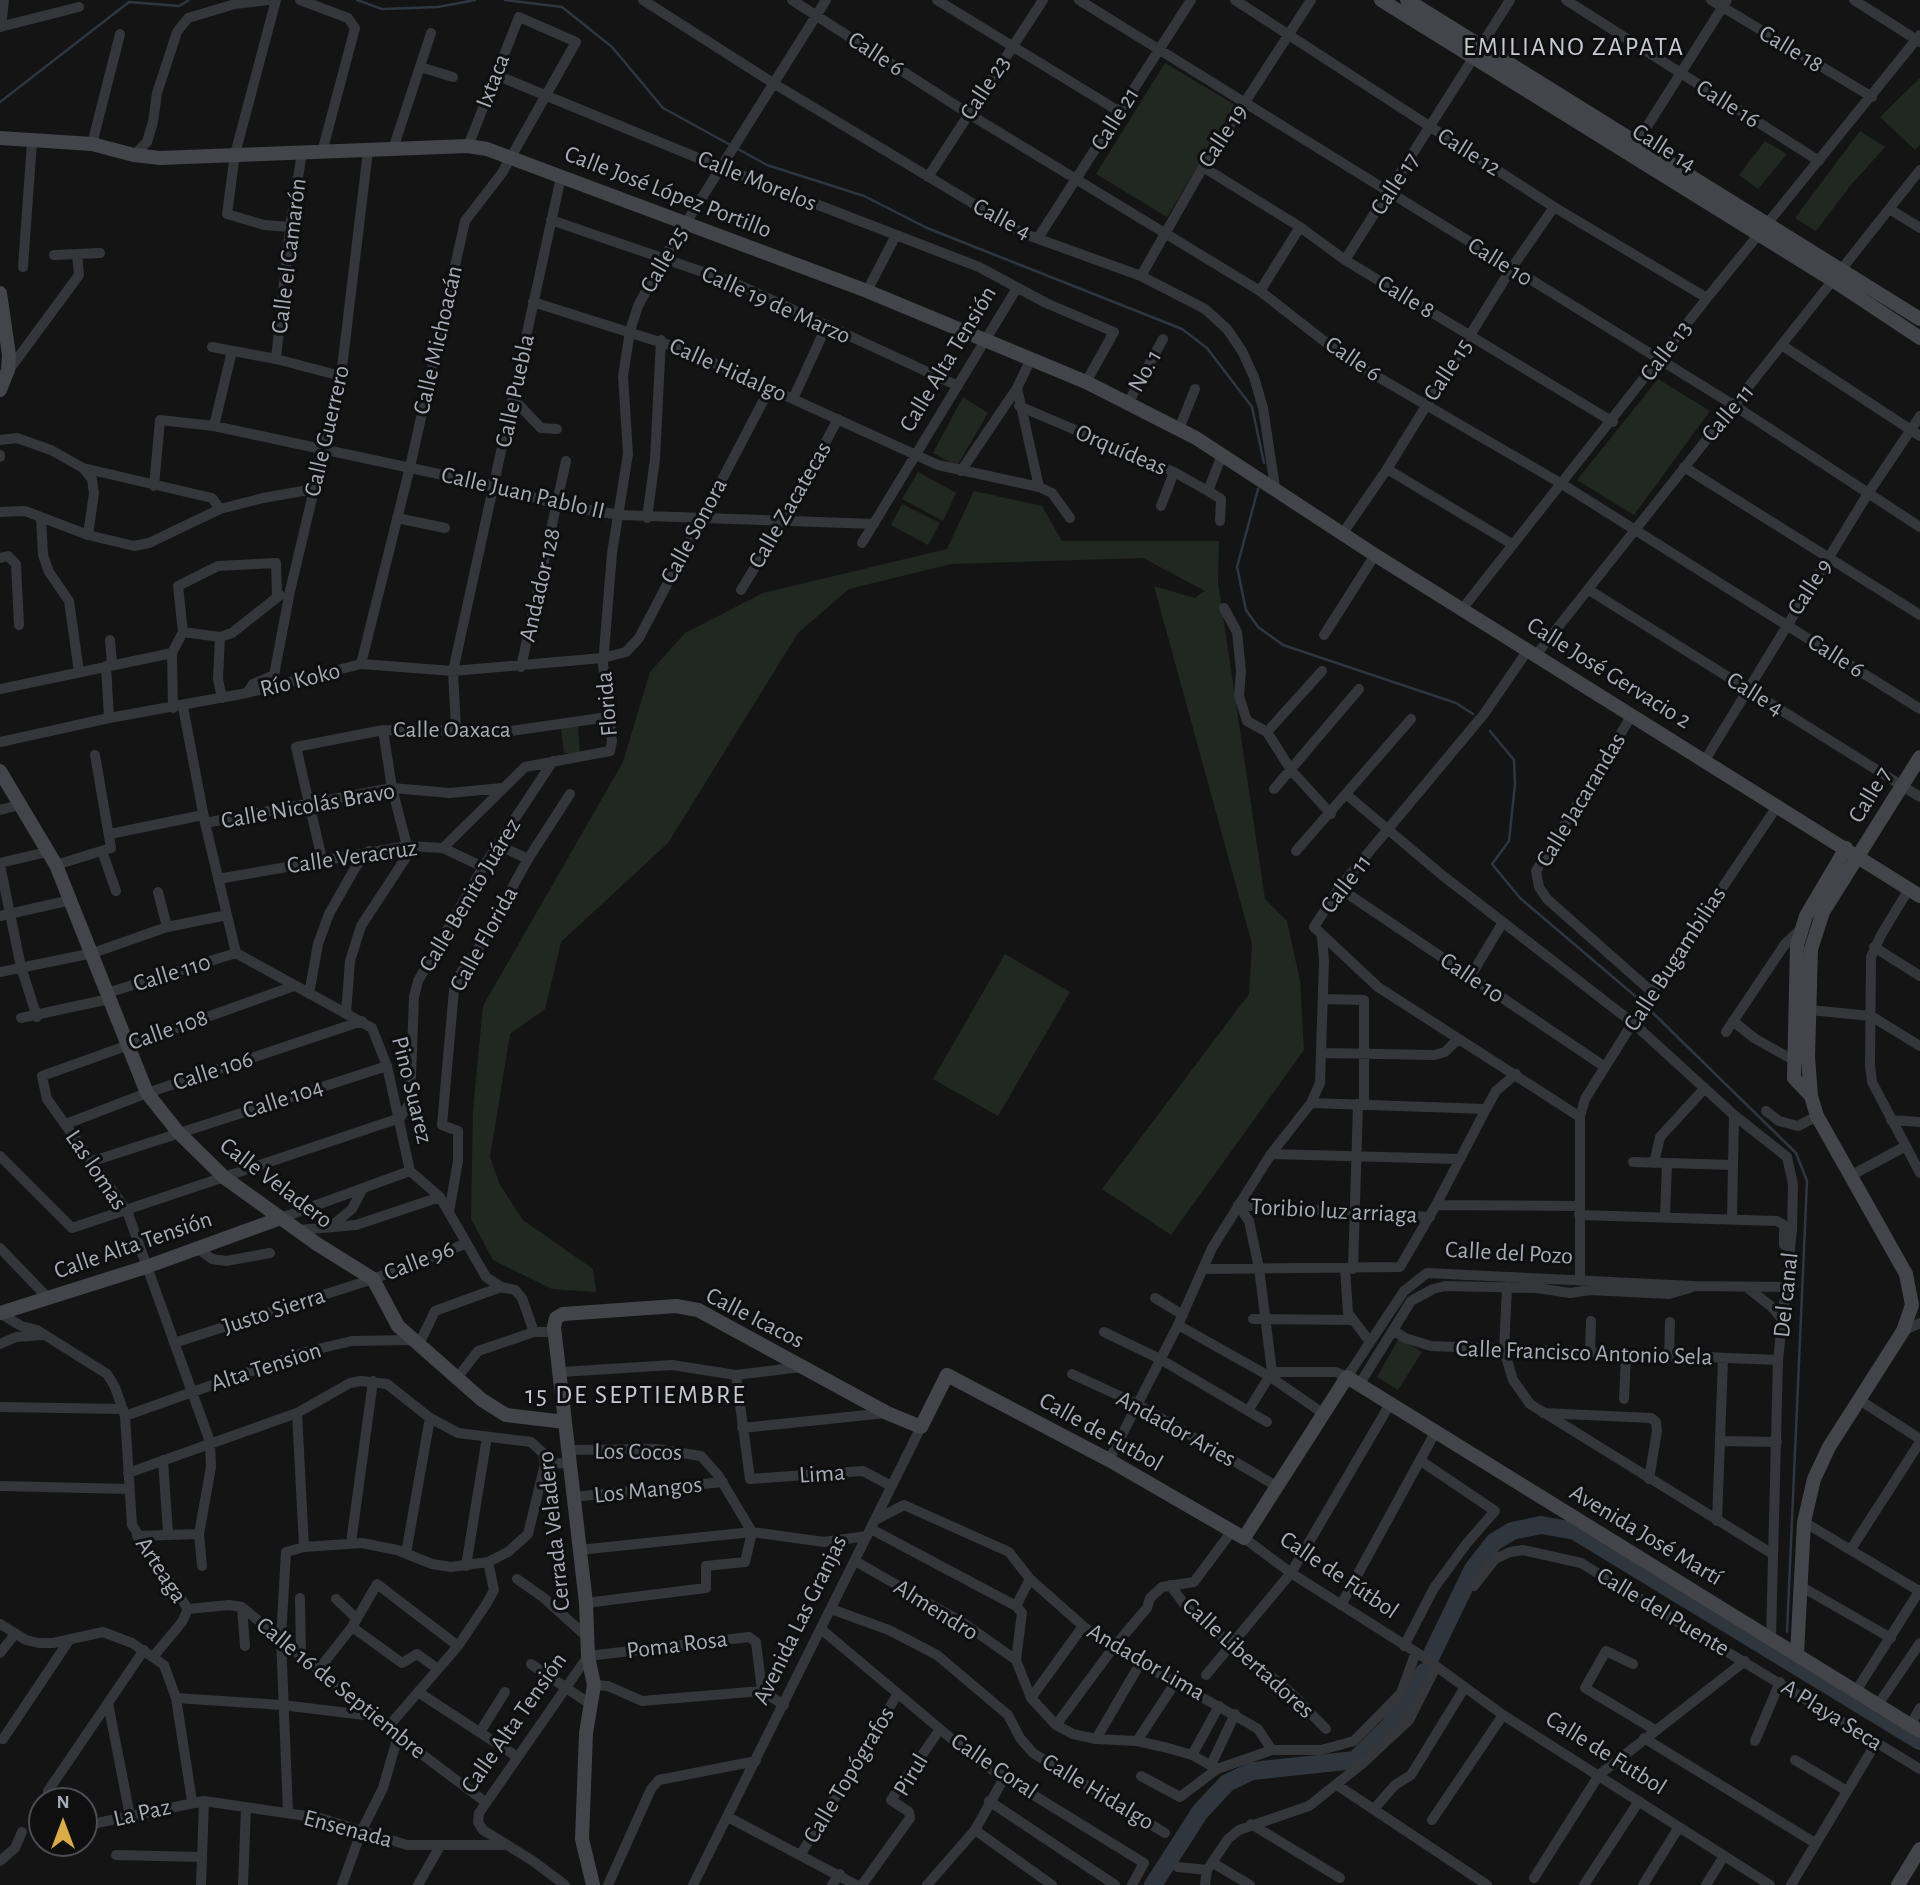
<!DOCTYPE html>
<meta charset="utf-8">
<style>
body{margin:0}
#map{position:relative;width:1920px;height:1885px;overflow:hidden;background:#141415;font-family:"Alegreya Sans",sans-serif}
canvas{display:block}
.north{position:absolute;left:28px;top:1787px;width:70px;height:70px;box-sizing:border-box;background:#0f0f10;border:2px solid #4c4d52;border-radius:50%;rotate:0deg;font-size:19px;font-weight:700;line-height:28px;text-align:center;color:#a7abb4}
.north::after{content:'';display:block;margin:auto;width:24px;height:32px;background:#dbab46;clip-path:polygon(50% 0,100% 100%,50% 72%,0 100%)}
</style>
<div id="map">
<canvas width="1920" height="1885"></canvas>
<div class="north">N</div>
</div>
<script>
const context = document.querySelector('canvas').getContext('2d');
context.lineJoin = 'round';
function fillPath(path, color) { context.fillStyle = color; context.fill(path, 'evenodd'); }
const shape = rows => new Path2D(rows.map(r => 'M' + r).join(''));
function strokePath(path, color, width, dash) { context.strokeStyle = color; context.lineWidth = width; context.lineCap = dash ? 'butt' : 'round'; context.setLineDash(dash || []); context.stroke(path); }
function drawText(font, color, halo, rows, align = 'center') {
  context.font = font + ' "Alegreya Sans",sans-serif'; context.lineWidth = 6; context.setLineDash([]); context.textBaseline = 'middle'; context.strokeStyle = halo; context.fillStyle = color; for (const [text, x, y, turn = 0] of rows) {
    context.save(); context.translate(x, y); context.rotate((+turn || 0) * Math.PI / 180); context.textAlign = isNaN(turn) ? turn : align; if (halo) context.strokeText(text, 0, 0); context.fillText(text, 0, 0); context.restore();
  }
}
fillPath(shape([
 [1165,63,1235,105,1167,217,1096,174],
 [1920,78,1920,145,1915,150,1880,117],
 [1860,131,1885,147,1850,186,1816,231,1795,218],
 [1765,141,1787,154,1758,189,1739,175],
 [1658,379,1710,411,1634,515,1577,480],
 [963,397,988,413,957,466,933,453],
 [918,472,956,493,943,521,902,499],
 [974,491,1042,506,1062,541,1219,541,1218,582,1265,899,1287,921,1300,981,1304,1050,1171,1235,1102,1189,1249,994,1252,944,1154,586,1195,598,1205,591,1143,558,951,564,849,589,798,633,668,843,561,942,545,1009,510,1034,490,1157,500,1185,523,1220,593,1269,596,1292,552,1289,493,1260,471,1219,473,1110,483,1006,623,762,650,672,685,633,763,593,947,549],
 [902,504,940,523,928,545,891,525],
 [578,726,580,753,564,753,561,728],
 [1005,954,1070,992,998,1116,933,1079],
 [1399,1338,1422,1352,1398,1390,1377,1377]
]), '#212822');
strokePath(shape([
 [357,0,382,9,438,7,475,0],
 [505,0,562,7,612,47,663,108,767,165,864,196,927,228,1182,329,1207,348,1252,407,1264,463],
 [0,102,129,2,179,6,189,0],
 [1258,489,1237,567,1246,610,1258,627,1283,645,1456,703,1473,714],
 [1490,731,1514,760,1515,784,1509,841,1492,864,1520,898,1641,1001],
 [1653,1013,1796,1153,1807,1181,1787,1632],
 [1784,1660,1784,1657]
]), '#2f363d', 2.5);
strokePath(shape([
 [1431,1656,1473,1569,1494,1542,1512,1531,1541,1525,1575,1531,1920,1741],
 [1153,1885,1200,1812,1227,1783,1252,1771,1355,1760,1390,1725,1424,1672]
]), '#2f363d', 18);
strokePath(shape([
 [276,0,235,154,227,214,264,225,290,227],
 [300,0,348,18,355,28,322,152],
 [643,0,773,83,1022,233,1141,276,1205,309,1227,329,1242,351,1254,377,1263,408,1275,487],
 [792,0,969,114,1260,291,1347,359,1562,484,1920,709],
 [937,0,1120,112],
 [1079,0,1735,406,1920,527],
 [1235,0,1554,207,1707,298],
 [1566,0,1819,161],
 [1711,0,1872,97],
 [1854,0,1920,42],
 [0,27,79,7],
 [1,27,4,0],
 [420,67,453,77],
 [496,75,720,167,979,267,1046,303,1114,332,1086,382],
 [92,144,120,34],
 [1634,147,1727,0],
 [393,149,431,33],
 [134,155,147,142,153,122,157,93,177,32,188,18,235,4,268,0],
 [1203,167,1300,227,1345,260,1613,422],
 [928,177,1043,0],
 [1891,210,1920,228],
 [551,220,735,283,958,386],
 [1038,238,1191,0],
 [54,255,100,253],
 [1345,260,1510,0],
 [23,267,32,142],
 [1141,276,1203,167,1311,0],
 [867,291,895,237],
 [1260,291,1300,227],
 [533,302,685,350,938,465,1039,487,1052,493,1070,518],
 [1783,346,1920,436],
 [212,347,276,359,341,376],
 [276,359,290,227,302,153],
 [9,370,79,275,77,254],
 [1017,388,1039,487],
 [793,399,826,327],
 [1128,403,1163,339],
 [512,404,519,405,541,428,557,429],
 [1019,406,1174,472,1208,491,1221,499,1220,521],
 [214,426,232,351],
 [1179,429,1195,389],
 [0,440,17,438,51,450,83,468,212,498,220,509],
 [0,455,0,457],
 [1684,467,1920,615],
 [83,468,92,479,94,493,88,535],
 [1387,469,1512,544],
 [961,471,1017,388,1031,359],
 [154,486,160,420,214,426,495,486,559,505,620,515,874,524],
 [1208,491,1222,455],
 [1161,506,1174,472],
 [0,512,25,511,88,535,134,546,149,543,220,509,263,498,314,489],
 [41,517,43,555,49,572,69,601,79,672],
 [397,518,445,528],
 [647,518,655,459,661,340],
 [1343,533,1387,469,1511,269,1554,207],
 [862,543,1017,288],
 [0,558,8,556,16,564,19,625],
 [741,590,782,523,838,419],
 [1589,590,1920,797],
 [1224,608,1237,632,1241,671,1239,696,1247,721,1267,732,1291,770,1331,814],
 [1463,608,1707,298,1920,35],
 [183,632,220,637,232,633,280,595],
 [1324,635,1375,555],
 [220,637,218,679,222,698],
 [110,640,112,665],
 [1528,650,1484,714,1339,888,1314,927,1378,987,1580,1117],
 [1536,655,1920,170],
 [361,664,410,467,465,221,502,173,576,42,519,17,468,146],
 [106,666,109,718],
 [521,667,566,461],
 [0,689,172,653],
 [247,693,253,684,274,675,290,591,341,376,368,151],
 [183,707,205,823,236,953],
 [173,708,172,653,183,632,178,586,218,566,276,563,277,597],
 [1632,715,1536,871,1539,887,1547,899,1652,992],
 [456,729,453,671,561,177],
 [1267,732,1322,671],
 [0,742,109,718,247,693,361,664,453,671,603,658,626,652,639,638,770,388],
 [1705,760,1867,495,1920,416],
 [1274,789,1359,689],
 [1347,795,1442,875,1633,1023,1734,1115,1787,1157,1793,1184,1792,1230,1778,1360,1771,1638],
 [0,810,19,805],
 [205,823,392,788,450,793,502,788],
 [110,834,203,815],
 [498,845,528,859],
 [443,848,525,767,610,751,612,741,603,664,612,553,628,454,623,376,630,331,638,306,664,258,826,0],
 [102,851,116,891],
 [1296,851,1411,719],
 [322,859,296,747,383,730,511,731,608,717],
 [0,863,47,852],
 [0,865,21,967,37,1017],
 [56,865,111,848,95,755],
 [218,879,407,846,443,848,483,867],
 [1339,888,1605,1067],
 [1909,889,1881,935,1871,957,1870,1065,1872,1082,1920,1173],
 [158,892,167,927],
 [0,916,71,900],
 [1874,947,1920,976],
 [236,953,372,1028,387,1066,410,1171,440,1197,486,1277,501,1287,515,1290,522,1298,534,1332,555,1332],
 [0,972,93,953,167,927,227,915],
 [1470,977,1503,922],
 [107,993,236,953],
 [309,994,318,944,329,914,355,868,369,851],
 [1323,999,1364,1000,1364,1104],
 [1810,1010,1871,1016,1920,1046],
 [346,1013,350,961,361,926,405,859,407,846,392,788,383,730],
 [21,1018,109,999],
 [1733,1021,1754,1038,1795,1061],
 [1726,1032,1785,944,1799,931],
 [1323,1053,1434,1055,1445,1052,1458,1039],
 [1311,1103,1486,1109],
 [1766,1111,1779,1121,1798,1126,1817,1116],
 [1891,1120,1920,1122],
 [66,1124,147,1093,362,1021],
 [1271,1154,1458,1159],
 [0,1156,72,1228,400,1118,410,1103,414,997,418,981,483,867,553,761],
 [93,1161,387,1066],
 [1633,1162,1733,1165],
 [1654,1163,1660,1137,1705,1088],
 [1850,1176,1906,1146],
 [1238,1205,1430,1217],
 [1238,1205,1249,1221,1259,1268,1272,1372],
 [1436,1205,1580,1206],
 [449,1212,458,1161,458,1131,442,1125,454,990,460,974,478,949,528,859,570,794],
 [1579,1215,1777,1221,1784,1225,1784,1245],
 [1665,1217,1667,1164],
 [281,1218,410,1171],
 [1732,1219,1734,1115],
 [330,1227,352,1209,363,1188],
 [299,1230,356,1225,440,1197],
 [0,1248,48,1298],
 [197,1248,212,1259,226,1261,270,1253],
 [1345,1268,1348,1313,1370,1342],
 [1204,1269,1400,1267,1436,1205,1486,1109,1496,1091,1516,1074],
 [1353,1269,1358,1104],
 [1580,1279,1580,1117,1585,1099,1652,992,1778,805],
 [1507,1287,1504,1350,1513,1380,1530,1404,1771,1553],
 [1748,1288,1773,1308,1784,1322],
 [1155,1298,1183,1315],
 [0,1313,21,1326,37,1330,107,1374,115,1387,125,1416,132,1525,188,1609],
 [1253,1319,1352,1320],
 [1178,1325,1269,1376,1324,1414],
 [1393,1330,1405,1338,1431,1346,1778,1360],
 [1903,1331,1920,1323],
 [1104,1332,1160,1359,1267,1422],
 [174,1343,373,1279,465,1244],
 [0,1344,16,1337,43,1335],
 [418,1346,435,1311,501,1287],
 [1590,1353,1591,1321],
 [1669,1357,1670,1322],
 [562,1372,672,1365,736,1375,801,1367],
 [1072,1374,1137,1404,1278,1487],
 [736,1375,750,1479,863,1471,891,1486],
 [457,1378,478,1351,534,1332],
 [1359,1385,1411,1301,1433,1289,1445,1286,1537,1288,1570,1293,1590,1290,1669,1294,1690,1288],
 [1624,1399,1626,1355],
 [1858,1399,1920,1439],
 [0,1407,123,1409],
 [1248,1411,1272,1372,1336,1372,1347,1377,1404,1291,1427,1273,1693,1286,1787,1287],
 [297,1413,304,1547],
 [1543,1413,1651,1418,1656,1422,1657,1431,1649,1479],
 [125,1416,305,1352,352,1341,411,1340],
 [742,1428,886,1413],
 [1721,1441,1777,1442],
 [567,1450,657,1449,701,1456,718,1475,752,1532,745,1562,706,1566,706,1588,586,1603],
 [163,1460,168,1533],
 [1109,1460,1178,1325,1212,1248,1271,1154,1311,1103,1320,1083,1324,960,1322,938],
 [545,1464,568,1463],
 [128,1473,297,1413,350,1383,361,1381,387,1384,430,1418,458,1433,531,1442,543,1453,545,1464,528,1534,508,1552,488,1562,451,1567,432,1564,397,1550,362,1543,304,1547,286,1552,281,1638,288,1812],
 [0,1486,129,1489],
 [573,1497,723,1482],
 [877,1519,904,1505,1009,1552,1030,1579,1083,1626,1113,1648,1248,1723,1258,1729,1272,1750],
 [1717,1521,1723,1359],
 [1804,1522,1919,1591],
 [871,1529,1016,1606,1022,1613,1016,1660,1031,1698,1056,1725,1073,1734,1096,1739,1137,1741,1168,1748,1192,1755,1217,1769],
 [137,1536,199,1534],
 [1244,1538,1291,1573,1422,1656,1503,1715,1770,1885],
 [351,1543,373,1381],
 [1851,1549,1920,1442],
 [579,1550,752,1532,824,1542,867,1536],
 [406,1553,430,1418],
 [855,1561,965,1624,1016,1660],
 [202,1566,199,1534,211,1467,210,1442,127,1211,47,1099,42,1076,294,986],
 [466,1566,487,1437],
 [517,1579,544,1598,587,1637],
 [1170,1585,1188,1609,1290,1692,1326,1729],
 [1474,1586,1495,1559,1510,1552,1523,1550,1581,1563,1920,1769],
 [1802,1587,1891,1638],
 [300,1598,301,1654],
 [336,1599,357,1619],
 [1341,1605,1436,1431],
 [1016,1606,1030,1579],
 [242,1607,245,1646],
 [188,1609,229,1605,242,1607,387,1728,484,1801],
 [831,1609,889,1630,937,1655,1008,1715,1020,1738,1033,1753,1165,1833],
 [0,1624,26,1640,39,1643,53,1643,103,1632,132,1643,164,1665,176,1698,192,1801],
 [352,1627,402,1663,417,1654,438,1669],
 [821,1629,978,1761,1144,1863,1132,1885],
 [1404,1646,1434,1588,1467,1543,1495,1511,1421,1461],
 [0,1653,15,1634],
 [153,1657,182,1622,188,1609],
 [531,1664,590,1704],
 [1633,1664,1606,1651,1585,1688,1655,1730],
 [319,1669,352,1627,377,1584,458,1646],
 [1206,1675,1291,1573,1390,1404],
 [594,1685,608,1686,642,1701,762,1691,784,1705],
 [1856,1691,1920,1590],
 [418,1692,516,1756],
 [176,1698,282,1705,373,1716],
 [1031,1698,1083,1626],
 [108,1703,130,1816],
 [1877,1706,1920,1643],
 [1056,1725,1113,1648,1147,1608,1150,1598,1162,1587,1194,1582,1232,1531],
 [1910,1726,1920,1708],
 [387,1728,458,1646,487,1603,494,1590,488,1562],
 [480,1732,505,1692],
 [1644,1738,1815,1843],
 [3,1739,70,1639],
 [1096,1739,1141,1662],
 [1137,1741,1175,1683],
 [1755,1741,1780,1682],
 [1192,1755,1219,1706],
 [1795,1760,1847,1791],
 [1211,1765,1235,1714],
 [1141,1776,1180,1797,1217,1769,1272,1750,1321,1750,1354,1741,1401,1693,1416,1652],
 [1337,1785,1487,1885],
 [48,1791,144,1650],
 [989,1801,1115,1885],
 [1374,1809,1395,1785,1411,1775,1465,1687],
 [728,1817,856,1885],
 [1432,1820,1503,1715],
 [92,1824,204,1801,320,1818,407,1845,504,1845],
 [1251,1824,1340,1878],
 [975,1830,1052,1885],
 [801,1854,897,1695],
 [116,1855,201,1857],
 [0,1861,15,1848,22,1832],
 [1213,1863,1250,1885],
 [1178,1867,1207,1870],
 [1207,1870,1228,1839,1239,1830,1309,1806,1363,1763,1409,1720,1436,1667],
 [1534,1878,1599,1775,1745,1661],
 [201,1885,204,1801],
 [243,1885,246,1808],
 [342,1885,361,1832,383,1788,398,1736],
 [418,1885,440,1846],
 [565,1885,533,1861,483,1830,478,1822,479,1813,588,1656,749,1637,756,1642,762,1691],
 [608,1885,651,1789,659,1780,756,1761],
 [693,1885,921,1427],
 [832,1885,840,1874],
 [862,1885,910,1818,909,1812,891,1800,940,1729],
 [927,1885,975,1830,1004,1778],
 [1205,1885,1207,1870],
 [1584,1885,1639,1801],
 [1643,1885,1679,1827],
 [1706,1885,1724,1856],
 [1791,1885,1876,1743]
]), '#35363a', 10);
strokePath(shape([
 [1381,0,1834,281,1920,338],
 [1407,0,1920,319],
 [0,138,92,144,134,155,160,158,468,146,487,149,867,291,1086,382,1196,438,1375,555,1920,896],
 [0,293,9,355,8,370,0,390],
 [0,771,56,865,147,1093,178,1132,225,1178,317,1244,373,1279,398,1326,482,1400,506,1415,565,1422],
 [1811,1096,1794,1078,1797,945,1806,916,1846,848],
 [0,1313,146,1267,281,1218],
 [1797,1654,1804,1522,1814,1479,1829,1447,1903,1331,1912,1305,1906,1274,1817,1116,1811,1096,1808,1057,1811,949,1823,912,1920,757],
 [593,1885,582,1839,586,1733,594,1685,588,1656,586,1603,554,1327,556,1318,563,1314,676,1306,698,1310,887,1413,921,1427,947,1375,1109,1460,1244,1538,1347,1377,1920,1731],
 [1898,1885,1920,1849]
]), '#44454a', 14);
drawText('24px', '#a7abb4', '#0f0f10', [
 ["Calle 18",1791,49,31],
 ["Calle 6",876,54,33],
 ["Ixtaca",493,81,-69],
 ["Calle 23",985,88,-57],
 ["Calle 16",1728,104,32],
 ["Calle 21",1115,119,-58],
 ["Calle 19",1223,136,-57],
 ["Calle 14",1664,148,32],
 ["Calle 12",1469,152,32],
 ["Calle Morelos",757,181,22],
 ["Calle 17",1395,184,-57],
 ["Calle José López Portillo",668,192,21],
 ["Calle 4",1002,219,28],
 ["Calle el Camarón",289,256,-83],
 ["Calle 25",664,260,-60],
 ["Calle 10",1500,262,32],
 ["Calle 8",1406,297,31],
 ["Calle 19 de Marzo",776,305,24],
 ["Calle Michoacán",438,340,-77],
 ["Calle 13",1666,351,-53],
 ["Calle Alta Tensión",948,359,-59],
 ["Calle 6",1353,359,34],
 ["Calle Hidalgo",728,370,24],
 ["Calle 15",1448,370,-57],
 ["No. 1",1145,371,-61],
 ["Calle Puebla",515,391,-78],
 ["Calle 11",1728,413,-50],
 ["Calle Guerrero",327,431,-77],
 ["Orquídeas",1121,450,23],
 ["Calle Juan Pablo II",523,493,13],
 ["Calle Zacatecas",790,505,-60],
 ["Calle Sonora",694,531,-62],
 ["Andador 128",540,585,-77],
 ["Calle 9",1810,587,-57],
 ["Calle 6",1836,656,32],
 ["Calle José Gervacio 2",1609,673,32],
 ["Río Koko",300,680,-14],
 ["Calle 4",1755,694,32],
 ["Florida",607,704,-95],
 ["Calle Oaxaca",452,730],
 ["Calle 7",1870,795,-59],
 ["Calle Jacarandas",1581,800,-59],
 ["Calle Nicolás Bravo",308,806,-10],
 ["Calle Veracruz",352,857,-8],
 ["Calle 11",1346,884,-53],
 ["Calle Benito Juárez",470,895,-59],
 ["Calle Florida",484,939,-61],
 ["Calle Bugambilias",1675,959,-57],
 ["Calle 110",172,973,-17],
 ["Calle 10",1472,978,34],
 ["Calle 108",168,1030,-19],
 ["Calle 106",213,1071,-18],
 ["Pino Suarez",412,1090,76],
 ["Calle 104",283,1099,-18],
 ["Las lomas",96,1170,56],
 ["Calle Veladero",276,1183,37],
 ["Toribio luz arriaga",1334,1211,3],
 ["Calle Alta Tensión",133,1245,-19],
 ["Calle del Pozo",1509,1253,3],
 ["Calle 96",419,1261,-21],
 ["Del canal",1786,1295,-84],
 ["Justo Sierra",274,1311,-18],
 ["Calle Icacos",755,1318,27],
 ["Calle Francisco Antonio Sela",1584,1353,2],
 ["Alta Tension",266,1367,-18],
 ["Andador Aries",1176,1429,29],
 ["Calle de Futbol",1101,1432,29],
 ["Los Cocos",638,1452,1],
 ["Lima",822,1474,-4],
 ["Los Mangos",648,1490,-6],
 ["Cerrada Veladero",554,1531,-96],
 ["Avenida José Martí",1646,1535,31],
 ["Arteaga",161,1570,57],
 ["Calle de Fútbol",1339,1575,34],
 ["Almendro",936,1610,32],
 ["Calle del Puente",1663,1612,31],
 ["Avenida Las Granjas",800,1620,-64],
 ["Poma Rosa",677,1645,-7],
 ["Calle Libertadores",1248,1658,42],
 ["Andador Lima",1146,1662,30],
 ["Calle 16 de Septiembre",341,1688,39],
 ["A Playa Seca",1832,1715,32],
 ["Calle Alta Tensión",514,1723,-55],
 ["Calle de Futbol",1606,1753,32],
 ["Calle Coral",994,1766,34],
 ["Calle Topógrafos",849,1775,-59],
 ["Pirul",911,1775,-59],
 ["Calle Hidalgo",1098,1792,31],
 ["La Paz",142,1813,-13],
 ["Ensenada",348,1829,15]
]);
context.letterSpacing = '2px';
drawText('26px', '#c8cad1', '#0f0f10', [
 ["EMILIANO ZAPATA",1574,47],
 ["15 DE SEPTIEMBRE",636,1395]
]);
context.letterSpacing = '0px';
</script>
